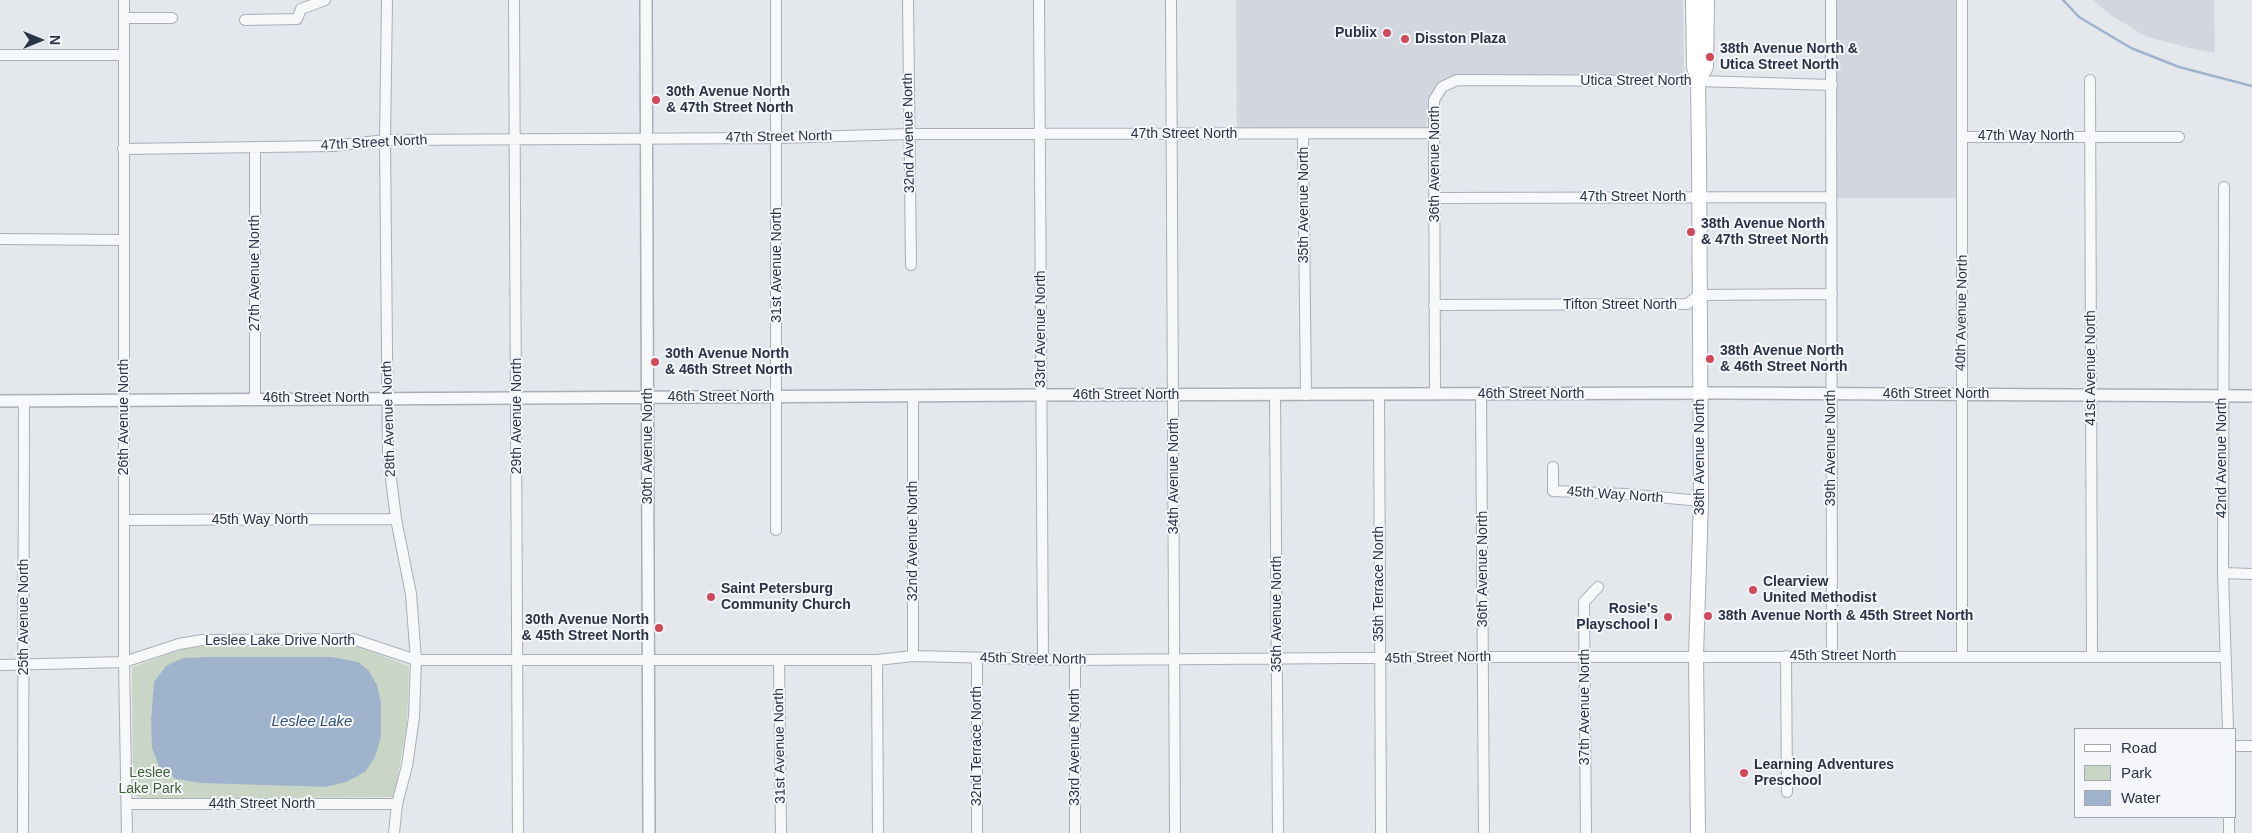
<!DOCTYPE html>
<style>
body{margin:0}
#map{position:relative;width:2252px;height:833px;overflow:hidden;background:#e4e7ec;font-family:Helvetica,sans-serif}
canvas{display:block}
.legend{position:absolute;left:2074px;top:728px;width:162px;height:90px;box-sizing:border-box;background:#f4f6f9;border:1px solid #a4a8b1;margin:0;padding:6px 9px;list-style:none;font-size:15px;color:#2b3445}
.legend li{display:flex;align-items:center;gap:10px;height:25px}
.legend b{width:25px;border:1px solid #a4a8b1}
.north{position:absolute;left:15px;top:15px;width:50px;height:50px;-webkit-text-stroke:4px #f4f6f9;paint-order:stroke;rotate:90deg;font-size:14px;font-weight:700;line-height:20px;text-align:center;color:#2b3445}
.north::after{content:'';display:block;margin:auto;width:18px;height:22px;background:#2b3445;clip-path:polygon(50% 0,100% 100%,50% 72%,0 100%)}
</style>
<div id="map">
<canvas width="2252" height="833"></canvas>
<ul class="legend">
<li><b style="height:6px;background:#fff"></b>Road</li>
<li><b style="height:14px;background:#c9d6c5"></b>Park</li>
<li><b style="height:14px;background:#9fb4cc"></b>Water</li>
</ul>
<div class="north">N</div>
</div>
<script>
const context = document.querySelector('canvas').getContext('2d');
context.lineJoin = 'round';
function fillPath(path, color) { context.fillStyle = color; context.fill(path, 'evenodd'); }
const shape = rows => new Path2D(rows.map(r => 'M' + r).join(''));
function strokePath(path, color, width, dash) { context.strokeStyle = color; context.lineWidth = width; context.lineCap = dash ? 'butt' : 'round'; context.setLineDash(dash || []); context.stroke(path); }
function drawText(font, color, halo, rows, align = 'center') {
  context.font = font + ' Helvetica,sans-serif'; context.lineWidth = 4; context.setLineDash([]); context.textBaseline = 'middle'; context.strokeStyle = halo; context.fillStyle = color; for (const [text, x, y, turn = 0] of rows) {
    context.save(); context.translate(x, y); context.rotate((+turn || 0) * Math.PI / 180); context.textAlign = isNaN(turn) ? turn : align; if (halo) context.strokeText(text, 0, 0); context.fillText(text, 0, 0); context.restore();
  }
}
fillPath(shape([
 [1236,0,1683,0,1684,77,1440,81,1436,84,1425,129,1237,130],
 [1836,0,1957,0,1958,198,1836,198],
 [2093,0,2214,0,2215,53,2189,48,2145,36,2111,15]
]), '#d2d6de');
fillPath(shape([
 [205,646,359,647,409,666,407,726,394,797,144,799,136,796,133,790,132,667,189,647],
 [207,657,332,657,369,671,377,685,381,702,381,737,326,787,290,786,151,719,154,682,183,658]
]), '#c9d6c5');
fillPath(shape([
 [207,657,332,657,358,662,369,671,377,685,381,702,381,737,375,757,365,772,346,782,326,787,202,783,176,779,160,768,152,748,151,719,154,682,166,666,183,658]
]), '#9fb4cc');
strokePath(shape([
 [2063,0,2079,17,2131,48,2179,67,2252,86]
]), '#9fb4cc', 2.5);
const minor = shape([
 [124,0,124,662,127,833],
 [387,0,385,140,388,454,396,519,411,594,416,660,414,717,407,766,397,804,394,833],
 [514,0,518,833],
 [776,0,776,530],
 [908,0,911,265],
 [1039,0,1043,658],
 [1171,0,1175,833],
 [1831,0,1832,656],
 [124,18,172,18],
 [245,20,297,19,301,9,325,0],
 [0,55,123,55],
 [2090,80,2092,656],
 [1303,134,1306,395],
 [1963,137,2179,137],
 [255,148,255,398],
 [123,149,333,146,385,140,777,138,909,134,1435,133],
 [2224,187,2223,573,2228,729],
 [1435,198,1831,197],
 [0,239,124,240],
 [1434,305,1687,304,1699,295,1832,294],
 [1379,394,1381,833],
 [1435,394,1434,100,1442,87,1457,80,1698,81,1832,85],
 [1481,394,1484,833],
 [1275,395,1278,833],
 [1553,467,1553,491,1625,494,1701,501],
 [124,520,396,519],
 [2223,573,2252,574],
 [913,656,913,396],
 [1786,656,1787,792],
 [1962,656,1962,0],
 [977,659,977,833],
 [779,660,781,833],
 [877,660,878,833],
 [0,665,124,662,179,644,202,640,353,639,416,660,877,660,913,656,1075,660,1483,657,2226,657],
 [2236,746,2252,746],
 [127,804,397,804],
 [2229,817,2229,833],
 [23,833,24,401],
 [1075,833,1075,660],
 [1586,833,1584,602,1598,587]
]);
const tertiary = shape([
 [646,0,649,833],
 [0,401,1042,395,1720,393,2252,396]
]);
const secondary = shape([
 [1693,0,1694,67,1698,81,1699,155,1701,501,1696,656,1698,833],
 [1698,81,1706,67,1707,0]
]);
strokePath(minor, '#a9aeb7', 12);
strokePath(tertiary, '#a9aeb7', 14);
strokePath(secondary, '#a9aeb7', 16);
strokePath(minor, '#f7f8fa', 10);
strokePath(tertiary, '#f7f8fa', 11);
strokePath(secondary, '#fff', 14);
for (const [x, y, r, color] of [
 [1387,33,5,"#d1495b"],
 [1405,39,5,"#d1495b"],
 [1710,57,5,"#d1495b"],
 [656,100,5,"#d1495b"],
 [1691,232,5,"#d1495b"],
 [1710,359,5,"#d1495b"],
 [655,362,5,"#d1495b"],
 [1753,590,5,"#d1495b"],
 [711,597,5,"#d1495b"],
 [1708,616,5,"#d1495b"],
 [1668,617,5,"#d1495b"],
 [659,628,5,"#d1495b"],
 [1744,773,5,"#d1495b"]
]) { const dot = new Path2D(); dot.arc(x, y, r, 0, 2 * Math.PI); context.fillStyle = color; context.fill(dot); strokePath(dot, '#f4f6f9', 2); }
drawText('bold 14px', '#2b3445', '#f4f6f9', [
 ["Publix",1377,33,"right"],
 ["Disston Plaza",1415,39],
 ["38th Avenue North &",1720,49],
 ["Utica Street North",1720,65],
 ["30th Avenue North",666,92],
 ["& 47th Street North",666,108],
 ["38th Avenue North",1701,224],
 ["& 47th Street North",1701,240],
 ["38th Avenue North",1720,351],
 ["& 46th Street North",1720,367],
 ["30th Avenue North",665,354],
 ["& 46th Street North",665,370],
 ["Clearview",1763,582],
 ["United Methodist",1763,598],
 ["Saint Petersburg",721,589],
 ["Community Church",721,605],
 ["Rosie's",1658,609,"right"],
 ["Playschool I",1658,625,"right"],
 ["38th Avenue North & 45th Street North",1718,616],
 ["30th Avenue North",649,620,"right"],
 ["& 45th Street North",649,636,"right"],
 ["Learning Adventures",1754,765],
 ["Preschool",1754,781]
], 'left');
drawText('14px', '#2b3445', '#f4f6f9', [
 ["Utica Street North",1636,81],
 ["32nd Avenue North",909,133,-91],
 ["47th Street North",1184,134],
 ["47th Way North",2026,136],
 ["47th Street North",779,137,-1],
 ["47th Street North",374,143,-3],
 ["36th Avenue North",1435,164,-90],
 ["47th Street North",1633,197],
 ["35th Avenue North",1304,205,-90],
 ["31st Avenue North",777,265,-90],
 ["27th Avenue North",255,273,-90],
 ["Tifton Street North",1620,305],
 ["40th Avenue North",1962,313,-89],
 ["33rd Avenue North",1041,329,-90],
 ["41st Avenue North",2091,368,-90],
 ["46th Street North",1531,394],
 ["46th Street North",1936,394],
 ["46th Street North",1126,395],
 ["46th Street North",721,397],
 ["46th Street North",316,398],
 ["29th Avenue North",517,416,-90],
 ["26th Avenue North",124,417,-90],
 ["28th Avenue North",389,419,-92],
 ["30th Avenue North",648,446,-90],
 ["39th Avenue North",1831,448,-90],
 ["38th Avenue North",1700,457,-90],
 ["42nd Avenue North",2222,458,-90],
 ["34th Avenue North",1174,476,-90],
 ["45th Way North",1615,495,4],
 ["45th Way North",260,520],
 ["32nd Avenue North",913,541,-90],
 ["36th Avenue North",1483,569,-90],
 ["35th Terrace North",1379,584,-90],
 ["35th Avenue North",1277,614,-90],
 ["25th Avenue North",24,617,-90],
 ["Leslee Lake Drive North",280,641],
 ["45th Street North",1843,656],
 ["45th Street North",1438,658,-1],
 ["45th Street North",1033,659,1],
 ["37th Avenue North",1585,707,-90],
 ["31st Avenue North",780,746,-91],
 ["32nd Terrace North",977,746,-90],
 ["33rd Avenue North",1075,747,-90],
 ["44th Street North",262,804]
]);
drawText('14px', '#3f6138', '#f4f6f9', [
 ["Leslee",150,773],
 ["Lake Park",150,789]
]);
drawText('italic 15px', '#34527a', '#f4f6f9', [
 ["Leslee Lake",312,722]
]);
</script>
